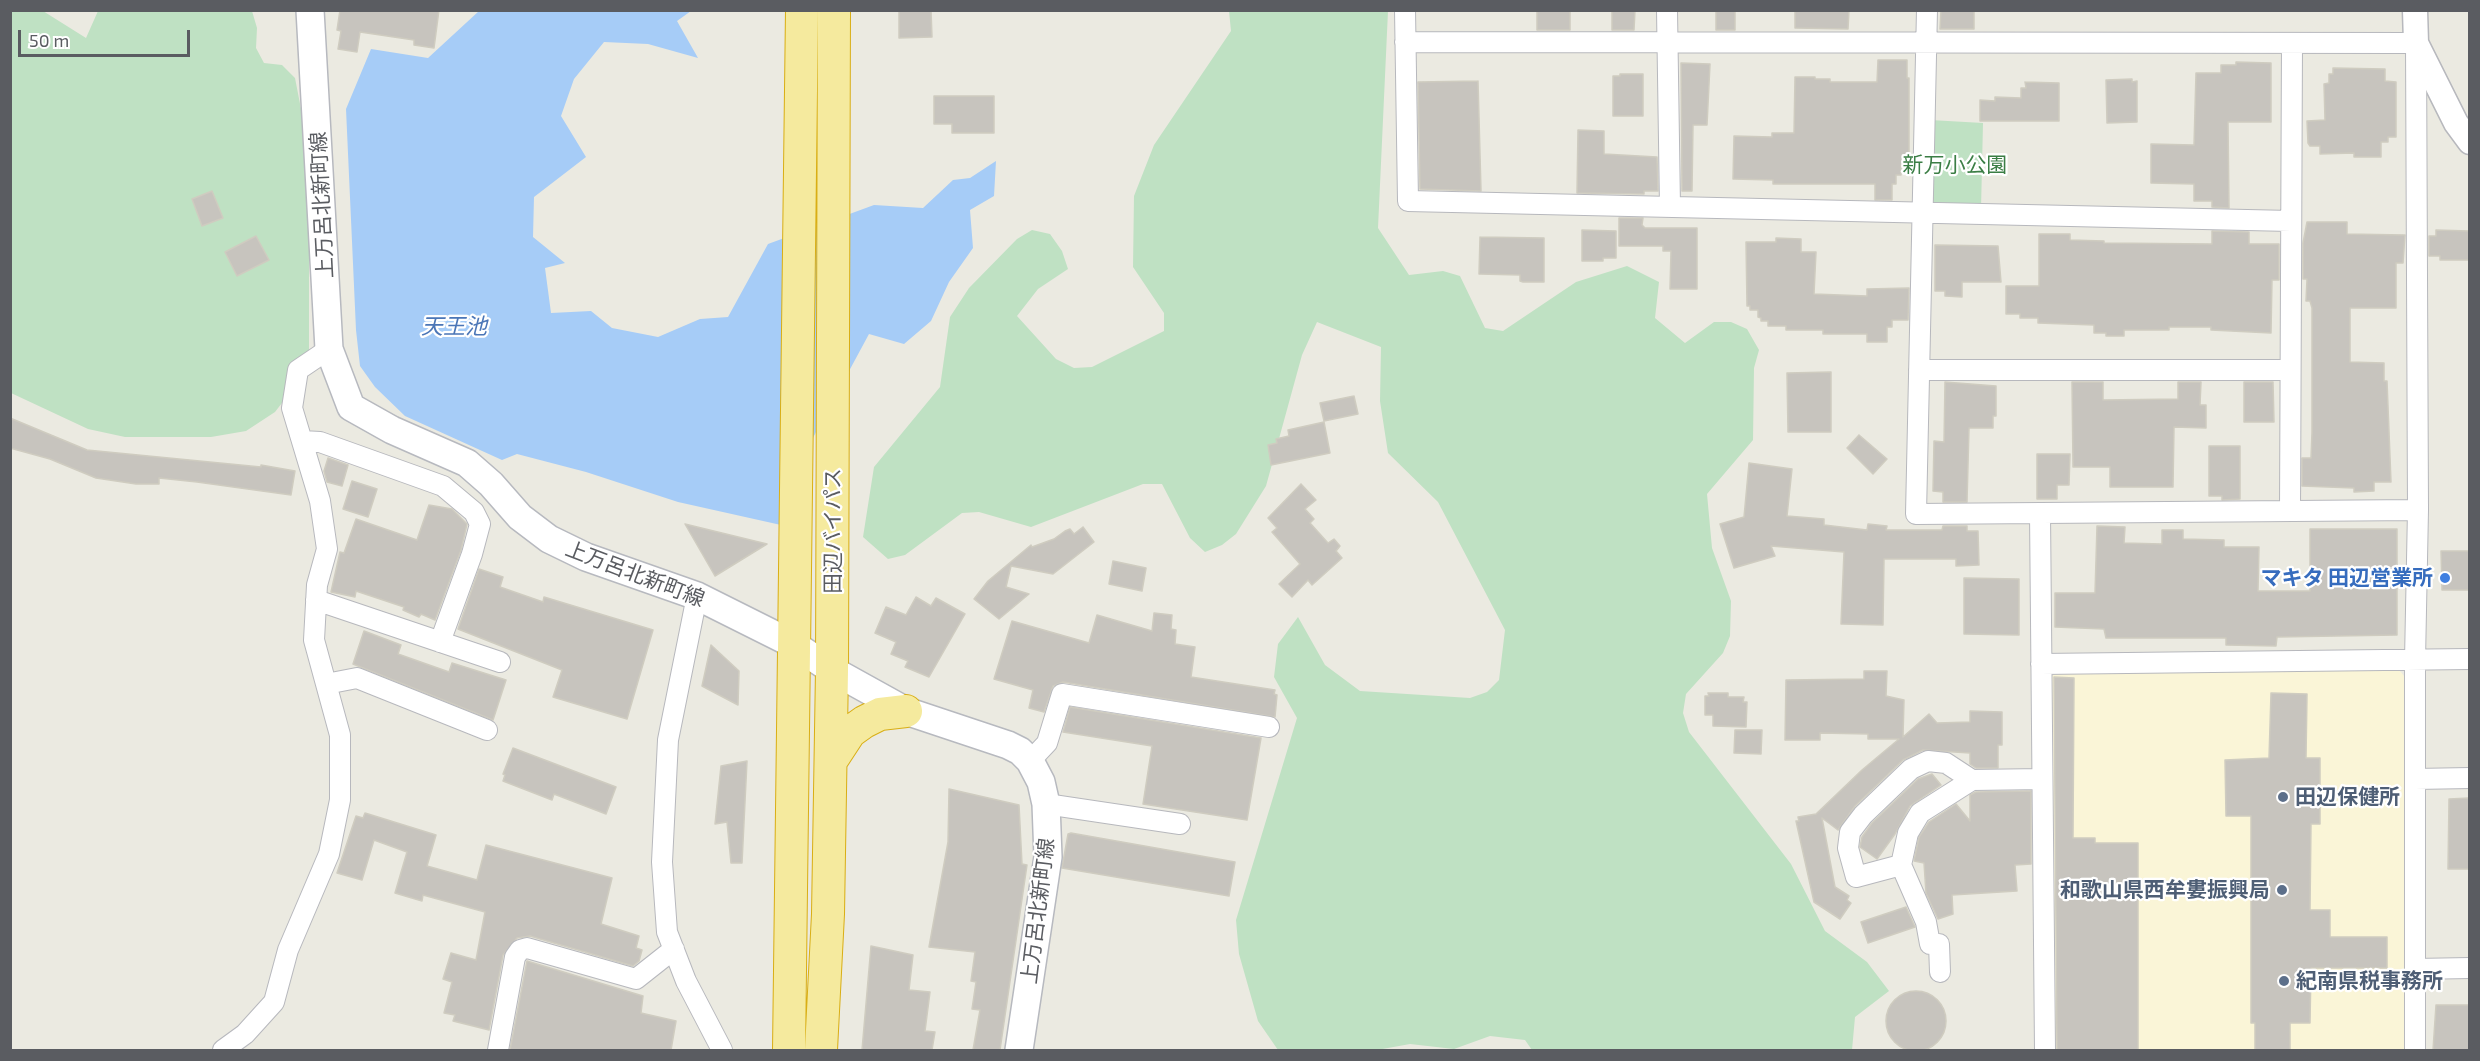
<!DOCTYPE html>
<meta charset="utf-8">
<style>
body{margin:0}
#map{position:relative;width:2480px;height:1061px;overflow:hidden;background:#ebeae1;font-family:"Exo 2",sans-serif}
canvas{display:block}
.frame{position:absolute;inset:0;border:12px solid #5a5c61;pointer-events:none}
.scale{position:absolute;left:18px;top:30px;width:172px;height:27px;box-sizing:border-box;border:3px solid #5a5c61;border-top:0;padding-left:8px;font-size:18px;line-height:21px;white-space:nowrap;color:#5a5c61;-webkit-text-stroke:4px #fff;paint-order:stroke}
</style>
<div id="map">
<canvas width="2480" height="1061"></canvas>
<div class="frame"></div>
<div class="scale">50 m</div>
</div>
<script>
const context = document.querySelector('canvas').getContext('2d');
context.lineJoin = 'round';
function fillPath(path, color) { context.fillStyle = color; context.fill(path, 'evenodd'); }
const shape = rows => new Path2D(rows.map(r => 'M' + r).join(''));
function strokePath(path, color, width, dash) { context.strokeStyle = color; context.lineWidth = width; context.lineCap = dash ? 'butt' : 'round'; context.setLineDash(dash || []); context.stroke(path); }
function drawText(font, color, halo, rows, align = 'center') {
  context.font = font + ' "Exo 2","Noto Sans JP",sans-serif'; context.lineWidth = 4.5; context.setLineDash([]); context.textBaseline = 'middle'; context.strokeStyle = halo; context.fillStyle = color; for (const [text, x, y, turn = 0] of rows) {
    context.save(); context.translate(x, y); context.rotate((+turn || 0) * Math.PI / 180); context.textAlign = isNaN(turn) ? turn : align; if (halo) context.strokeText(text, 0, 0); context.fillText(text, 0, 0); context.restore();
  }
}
fillPath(shape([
 [2059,670,2400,671,2408,681,2406,1050,2048,1050,2050,678]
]), '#faf5d7');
fillPath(shape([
 [10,11,43,11,86,38,98,11,252,11,257,28,256,48,264,63,282,65,295,78,309,150,309,353,298,382,275,412,246,431,211,437,125,437,88,429,11,393],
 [1229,11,1388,11,1378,228,1409,275,1443,271,1460,276,1485,328,1503,331,1576,282,1627,266,1659,282,1655,318,1685,343,1714,322,1731,322,1747,329,1759,350,1754,368,1753,440,1707,494,1712,548,1731,601,1730,636,1723,653,1686,694,1683,713,1689,732,1791,864,1825,931,1867,962,1889,991,1855,1017,1852,1050,1532,1050,1525,1040,1490,1036,1454,1049,1410,1044,1377,1050,1278,1050,1258,1021,1239,954,1236,920,1297,718,1274,677,1278,644,1298,617,1325,665,1360,691,1470,698,1487,692,1499,680,1505,630,1438,502,1388,453,1380,401,1381,347,1317,322,1302,355,1266,486,1236,534,1222,545,1205,552,1190,538,1162,484,1143,484,1031,527,979,512,962,513,905,555,888,559,863,537,874,467,940,387,950,317,969,288,1017,239,1032,230,1050,234,1062,251,1068,269,1038,289,1017,316,1056,359,1074,368,1092,367,1164,331,1164,313,1133,267,1134,196,1154,145,1231,31],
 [1930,120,1983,123,1981,209,1926,206]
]), '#bfe1c3');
fillPath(shape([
 [479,11,691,11,677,21,698,58,648,44,604,42,574,79,561,116,586,157,534,197,533,237,565,263,545,268,551,313,591,311,612,328,658,337,700,319,728,317,768,244,874,205,923,208,953,180,970,178,996,161,994,196,970,210,973,248,949,282,931,321,904,344,869,334,781,497,781,525,678,502,586,472,517,454,502,460,405,416,375,387,360,366,356,330,346,109,371,49,428,58]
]), '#a6ccf7');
const building = shape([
 [340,10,439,10,434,48,414,45,414,40,360,32,357,52,338,49,341,31,337,30,340,10],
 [899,10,931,10,932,37,899,38,899,10],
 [1537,10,1570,10,1570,30,1537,30,1537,10],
 [1612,10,1635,10,1634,30,1612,30,1612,10],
 [1716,10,1735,10,1735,30,1716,30,1716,10],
 [1795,10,1849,10,1848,29,1795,28,1795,10],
 [1941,10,1974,10,1974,29,1940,29,1941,10],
 [1878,60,1907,60,1907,78,1909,78,1909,165,1901,165,1901,175,1896,175,1896,184,1892,184,1892,200,1875,200,1875,184,1773,184,1773,180,1733,179,1734,136,1772,137,1772,133,1794,133,1795,77,1815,77,1815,79,1830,79,1830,82,1877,82,1878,60],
 [2236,62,2271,63,2271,122,2228,122,2229,208,2212,207,2212,201,2194,201,2194,184,2151,183,2151,144,2194,145,2196,73,2221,73,2221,65,2236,65,2236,62],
 [1681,63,1710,64,1707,125,1693,125,1692,191,1682,191,1681,63],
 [2333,68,2385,69,2385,81,2396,82,2396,137,2388,137,2388,142,2381,142,2381,157,2354,157,2354,153,2320,154,2320,146,2310,146,2308,143,2307,121,2325,120,2324,84,2329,83,2329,74,2333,74,2333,68],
 [1620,74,1643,74,1643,116,1613,116,1613,76,1620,76,1620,74],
 [2132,79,2132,82,2137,81,2137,122,2107,123,2106,80,2132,79],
 [1478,81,1481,191,1420,189,1418,82,1478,81],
 [2025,82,2059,83,2059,121,1980,121,1980,100,1995,101,1995,97,2021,98,2021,88,2026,88,2025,82],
 [934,96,994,96,994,133,952,133,952,124,934,124,934,96],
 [1578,130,1604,131,1604,154,1657,157,1658,191,1644,191,1644,194,1577,193,1578,130],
 [212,191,223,218,202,226,192,199,212,191],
 [1619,218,1643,218,1642,225,1645,228,1697,228,1697,289,1670,289,1671,251,1663,251,1663,246,1619,246,1619,218],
 [2307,222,2347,222,2347,234,2405,235,2403,263,2396,263,2396,308,2350,308,2350,362,2384,363,2384,381,2387,381,2391,482,2374,482,2374,491,2354,492,2354,488,2302,486,2302,458,2311,458,2312,432,2312,308,2310,301,2306,301,2307,279,2303,279,2303,243,2307,222],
 [1582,230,1616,231,1616,258,1603,258,1603,261,1582,261,1582,230],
 [2436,230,2469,231,2469,260,2440,260,2440,256,2429,256,2429,236,2436,236,2436,230],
 [2212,231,2249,232,2249,244,2279,244,2279,280,2272,280,2271,333,2211,330,2211,327,2169,327,2169,330,2124,330,2124,336,2106,336,2106,333,2094,333,2094,325,2038,323,2038,318,2020,318,2020,314,2006,314,2006,286,2039,286,2039,234,2070,234,2070,240,2104,241,2104,243,2212,244,2212,231],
 [256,236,269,260,237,276,225,252,256,236],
 [1480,237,1544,238,1544,282,1523,282,1520,281,1520,275,1479,274,1480,237],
 [1776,238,1801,239,1801,252,1816,252,1814,294,1867,296,1867,289,1909,288,1908,320,1892,320,1892,327,1887,327,1887,342,1867,342,1867,334,1823,334,1823,330,1786,330,1786,326,1768,326,1768,321,1761,321,1761,318,1758,317,1758,310,1750,310,1750,306,1747,306,1746,242,1776,242,1776,238],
 [1935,245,1998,246,2001,282,1962,282,1962,297,1945,296,1945,291,1935,291,1935,245],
 [1831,372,1831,432,1788,432,1787,373,1831,372],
 [1945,382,1996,386,1996,416,1993,416,1993,428,1969,428,1967,502,1943,502,1943,492,1933,491,1934,441,1944,442,1945,382],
 [2072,382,2103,382,2103,400,2178,399,2178,382,2201,382,2200,405,2206,405,2206,428,2174,427,2173,487,2110,487,2110,467,2073,467,2072,382],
 [2244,382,2273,382,2274,422,2244,422,2244,382],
 [1354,396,1358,414,1324,421,1320,403,1354,396],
 [10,418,87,450,261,467,261,465,295,471,291,495,197,482,159,478,159,484,136,484,96,478,50,459,10,448,10,418],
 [1324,422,1330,453,1271,465,1268,445,1277,443,1276,439,1289,436,1288,430,1324,422],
 [1859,435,1887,459,1873,474,1847,448,1859,435],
 [2209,446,2240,446,2240,499,2222,500,2222,496,2209,496,2209,446],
 [2037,454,2070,454,2069,485,2057,485,2057,499,2037,499,2037,454],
 [328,458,348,465,342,486,327,482,324,471,328,458],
 [1749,463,1792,469,1787,516,1824,519,1824,525,1867,530,1868,524,1887,526,1886,530,1942,530,1943,526,1967,526,1967,531,1978,531,1979,565,1956,566,1956,559,1884,559,1883,625,1841,624,1844,552,1771,546,1775,556,1734,568,1720,524,1744,517,1749,463],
 [352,481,377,489,368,517,343,509,352,481],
 [1301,484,1316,500,1305,509,1314,519,1310,523,1328,543,1334,539,1340,546,1336,551,1342,558,1312,585,1308,580,1292,597,1279,584,1300,564,1272,532,1277,528,1268,518,1301,484],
 [429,505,452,509,467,524,461,550,435,620,421,614,419,617,403,610,404,607,356,591,355,597,331,592,340,552,344,553,356,519,417,540,429,505],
 [685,524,767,544,715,576,685,524],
 [2097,526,2125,527,2124,543,2162,544,2162,530,2183,530,2183,539,2224,540,2224,547,2259,547,2258,591,2310,591,2310,529,2397,529,2397,635,2277,637,2276,646,2226,645,2226,638,2106,638,2104,629,2055,627,2055,593,2095,593,2097,526],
 [1083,527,1094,542,1053,574,1011,566,1006,587,1029,594,999,619,974,599,988,581,1031,545,1032,547,1054,539,1065,531,1070,529,1074,534,1083,527],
 [2441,551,2469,551,2469,590,2442,590,2441,551],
 [1113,561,1146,568,1142,591,1109,584,1113,561],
 [479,569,503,577,500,587,543,602,544,597,653,630,627,719,553,697,562,670,458,629,479,569],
 [1964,578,2019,579,2019,635,1964,634,1964,578],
 [916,597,931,606,936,598,965,614,929,677,905,667,908,661,891,654,896,642,875,633,886,607,906,615,916,597],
 [1154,613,1172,615,1171,629,1176,630,1175,644,1195,647,1191,677,1275,690,1274,694,1277,695,1275,717,1063,682,1053,686,1044,712,1029,708,1033,690,994,679,1012,621,1089,643,1097,615,1152,631,1154,613],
 [364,631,401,645,398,654,449,672,452,663,506,680,493,720,353,664,364,631],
 [711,645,739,671,738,705,702,686,711,645],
 [1864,671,1887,671,1886,696,1904,700,1903,737,1929,714,1937,723,1970,722,1970,711,2002,712,2002,745,1998,745,1998,768,1976,768,1970,764,1970,753,1923,750,1903,760,1855,806,1838,830,1822,818,1835,887,1849,896,1847,900,1851,903,1840,919,1814,902,1796,821,1799,821,1798,817,1816,814,1862,770,1899,739,1868,739,1868,734,1820,733,1820,740,1785,740,1786,680,1864,679,1864,671],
 [2054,677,2074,678,2073,838,2095,838,2095,843,2138,843,2138,1050,2057,1050,2054,677],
 [1708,693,1728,693,1728,697,1744,697,1743,702,1747,702,1746,727,1713,726,1713,715,1705,715,1705,696,1709,696,1708,693],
 [2271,693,2307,694,2306,758,2320,758,2320,824,2311,824,2310,910,2330,910,2330,937,2387,937,2387,968,2311,968,2310,1023,2290,1023,2290,1050,2255,1050,2255,1023,2251,1023,2251,816,2226,816,2225,760,2269,758,2271,693],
 [1070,707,1261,738,1247,820,1143,804,1152,746,1063,732,1070,707],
 [1735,730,1762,730,1761,754,1734,753,1735,730],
 [513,748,616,787,606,814,554,794,552,800,503,781,505,775,503,774,513,748],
 [747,761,742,863,731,863,727,822,715,824,721,766,747,761],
 [1932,774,1941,785,1910,806,1895,834,1877,859,1860,847,1862,837,1872,823,1918,779,1932,774],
 [949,789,1019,805,1022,864,1027,865,1000,1050,973,1050,980,1010,972,1009,976,982,971,981,975,952,929,947,948,842,949,789],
 [2031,791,2031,864,2015,865,2017,891,1952,895,1953,914,1938,919,1926,893,1924,863,1914,861,1919,837,1929,822,1956,804,1970,821,1970,795,1976,792,2031,791],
 [2469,798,2469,869,2448,869,2449,799,2469,798],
 [365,813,436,835,427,866,477,880,486,845,612,878,601,924,639,936,636,948,642,950,639,961,633,966,530,936,517,938,503,955,489,1030,453,1021,455,1015,444,1013,452,982,443,979,451,953,476,960,485,912,423,895,422,901,395,893,407,852,374,840,362,880,337,873,356,816,363,818,365,813],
 [1071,833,1235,862,1229,896,1062,868,1068,834,1071,833],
 [1906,907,1915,927,1868,943,1861,922,1906,907],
 [871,946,913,955,909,990,930,992,925,1031,935,1032,932,1050,862,1050,871,946],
 [527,961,643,996,641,1013,676,1021,671,1050,510,1050,527,961],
 '1886 1021a30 30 0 1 1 60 0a30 30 0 1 1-60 0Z',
 [2436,1005,2469,1005,2469,1050,2433,1050,2436,1005]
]);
fillPath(building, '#c7c4be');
strokePath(building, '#cfccc0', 1.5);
const minor = shape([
 [1405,10,1408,201,2291,221],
 [1667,10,1670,207],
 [1927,10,1916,514,2418,510],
 [1405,42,2416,43,2418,510,2415,660,2415,1050],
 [1919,370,2290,370],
 [302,441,320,442,443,486,474,512,480,524,472,554,440,642],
 [2290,511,2292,43],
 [2040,513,2045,1050],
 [697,596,668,740,662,862,667,932,686,981,722,1050],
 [316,600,500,662],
 [2041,664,2470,659],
 [326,684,357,678,487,730],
 [1030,761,1047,743,1062,694,1269,727],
 [2415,779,2470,778],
 [1046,804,1180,824],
 [1901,865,1856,877,1848,848,1850,832,1863,815,1911,769,1928,761,1946,763,1972,780],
 [2415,969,2470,968],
 [1940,972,1939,944,1930,944,1926,922,1901,865,1908,833,1920,813,1972,780,2042,779],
 [223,1050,245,1034,274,1002,288,950,329,854,340,800,340,735,314,640,317,585,327,549,320,501,292,408,298,370,329,349],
 [498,1050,515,957,520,950,527,948,636,979,674,949]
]);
const tertiary = shape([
 [2415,10,2416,43,2456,123,2470,142]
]);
const secondary = shape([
 [310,10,329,349,351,407,392,430,467,463,491,484,520,517,549,539,586,557,697,596,793,644,832,670,906,711,1008,745,1020,751,1030,761,1041,782,1046,804,1048,857,1019,1050]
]);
const trunk = shape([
 [831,761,850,732,864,722,880,714,906,711],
 [789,1050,802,10],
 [821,1050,828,914,832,670,834,10]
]);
strokePath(minor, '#b7b8bd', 22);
strokePath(tertiary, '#b7b8bd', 27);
strokePath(secondary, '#b7b9bf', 30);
strokePath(trunk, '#d9ae14', 34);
strokePath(minor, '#fff', 20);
strokePath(tertiary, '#fff', 24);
strokePath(secondary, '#fff', 27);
strokePath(trunk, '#f5ea9e', 32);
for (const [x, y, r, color] of [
 [2445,578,6,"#3f7fe0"],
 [2283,797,6,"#5c6f8a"],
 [2282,890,6,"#5c6f8a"],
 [2284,981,6,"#5c6f8a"]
]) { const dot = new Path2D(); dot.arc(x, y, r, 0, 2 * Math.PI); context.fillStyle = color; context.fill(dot); strokePath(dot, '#fff', 2); }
drawText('21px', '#3b7e45', '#fff', [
 ["新万小公園",1955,165]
]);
drawText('21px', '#5a5c61', '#fff', [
 ["上万呂北新町線",322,205,-93],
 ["田辺バイパス",833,531,-90],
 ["上万呂北新町線",635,574,21],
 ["上万呂北新町線",1038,911,-83]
]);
drawText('bold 21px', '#366cbe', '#fff', [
 ["マキタ 田辺営業所",2433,578]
], 'right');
drawText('bold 21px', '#4e5e75', '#fff', [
 ["田辺保健所",2295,797],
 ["和歌山県西牟婁振興局",2270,890,"right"],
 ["紀南県税事務所",2296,981]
], 'left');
drawText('italic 22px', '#4b76b7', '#fff', [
 ["天王池",454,327]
]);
</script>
